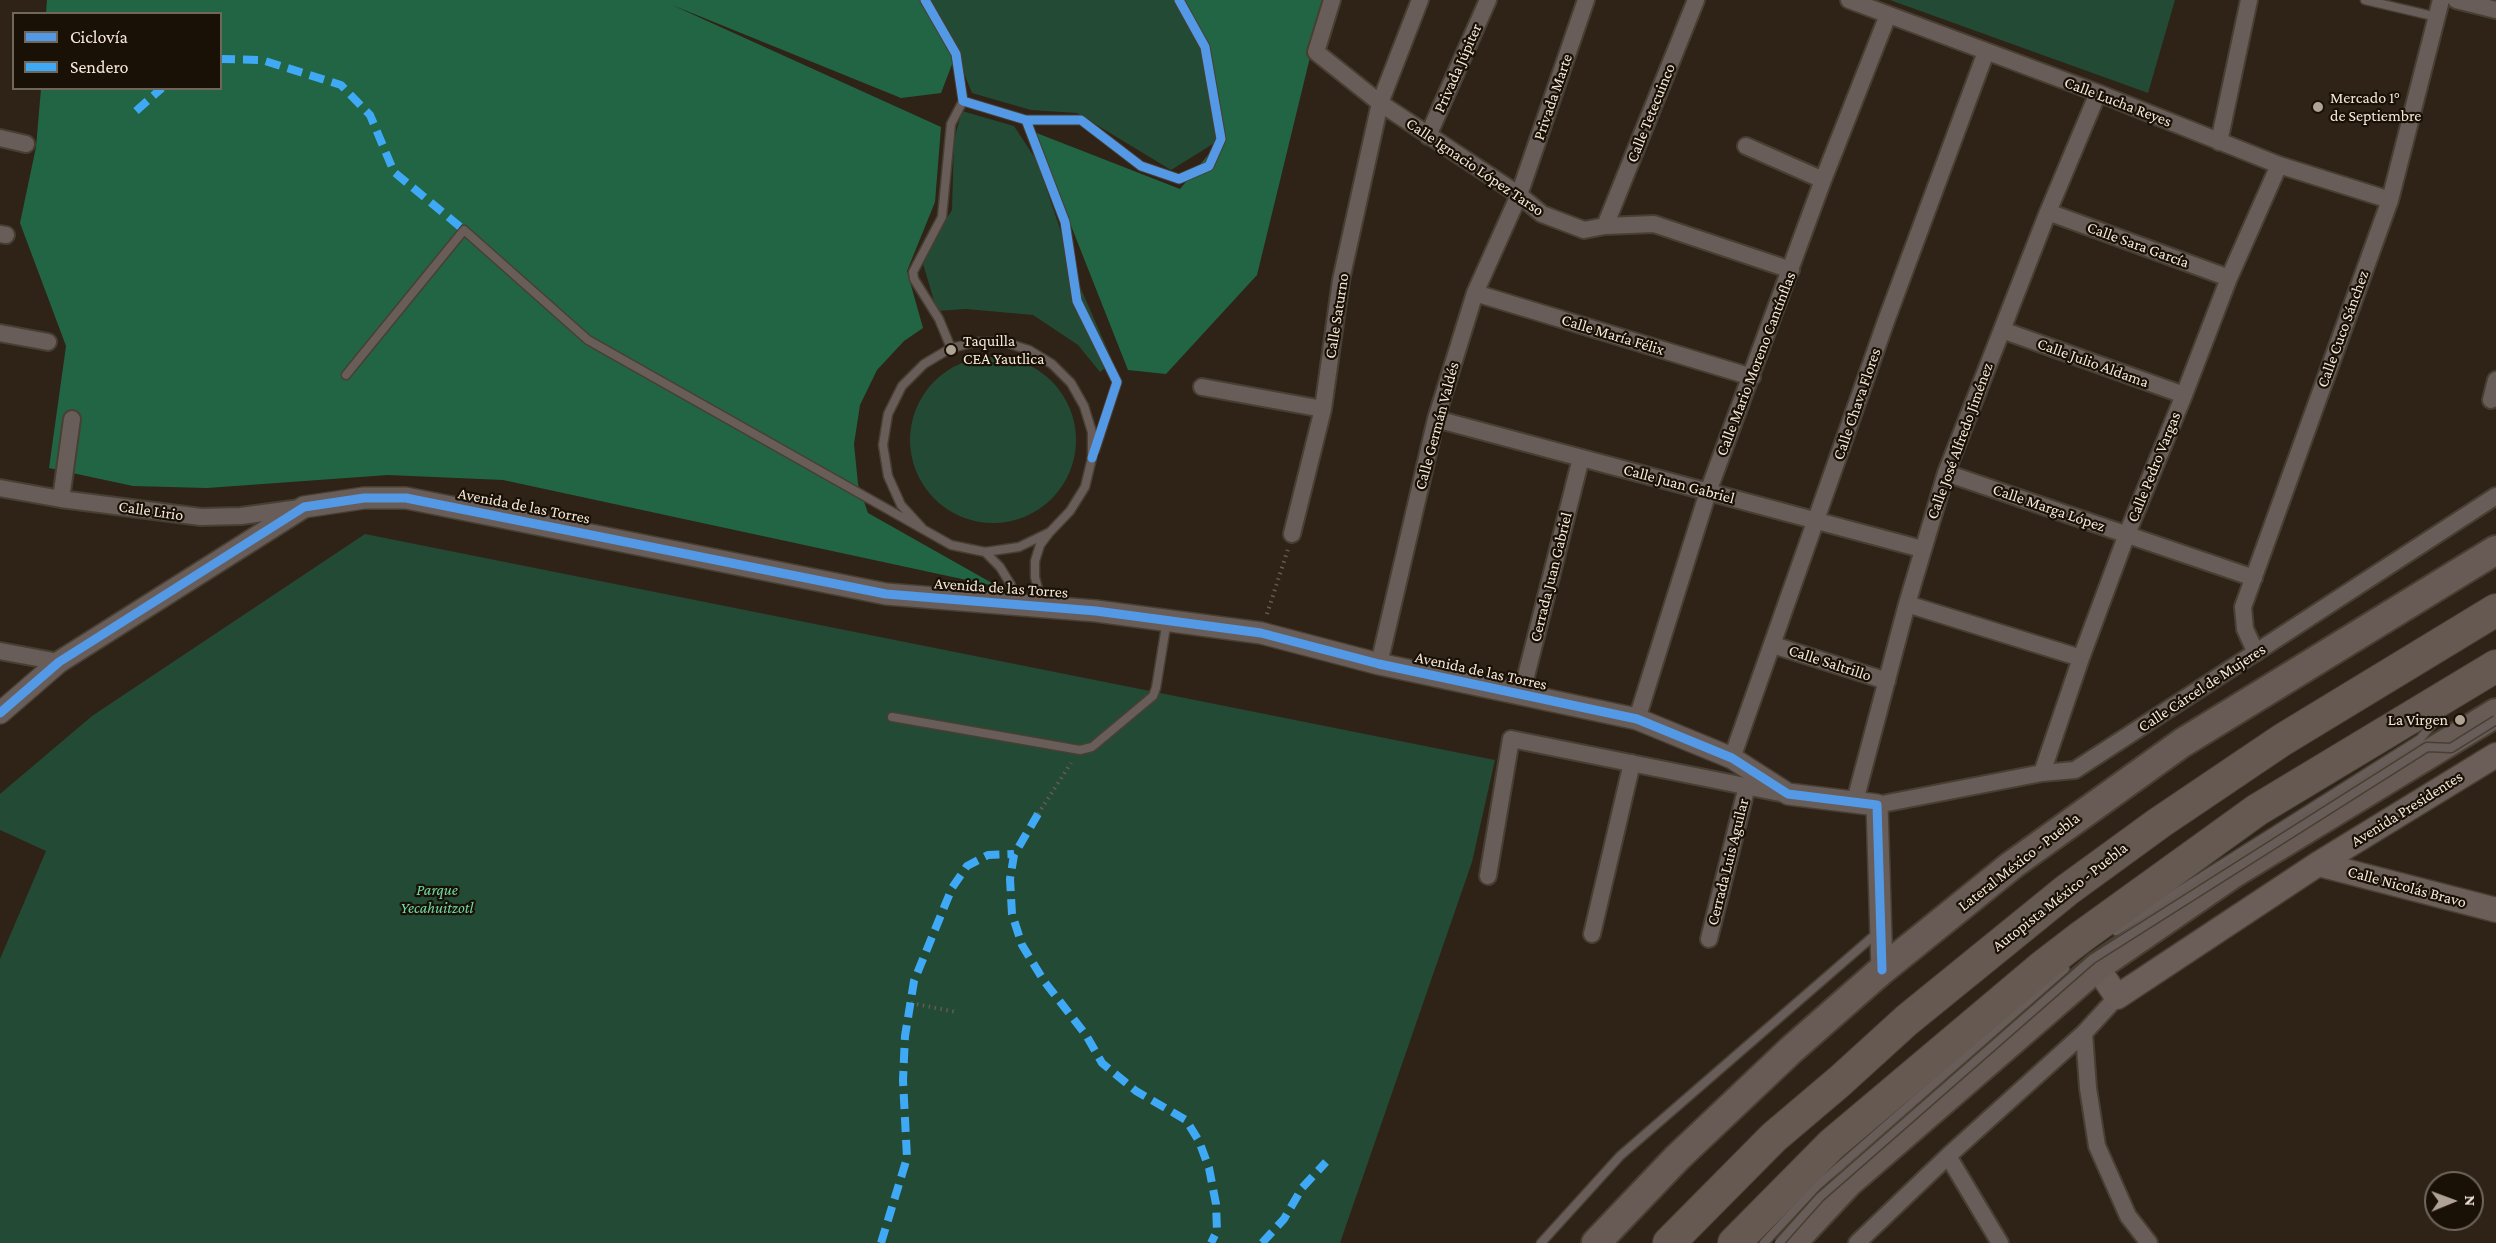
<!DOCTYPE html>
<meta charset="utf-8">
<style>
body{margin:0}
#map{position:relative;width:2496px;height:1243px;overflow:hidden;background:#2e2316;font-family:"Crimson Pro",serif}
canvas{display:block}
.legend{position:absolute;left:12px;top:12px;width:210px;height:78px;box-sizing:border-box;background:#191006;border:2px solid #71665a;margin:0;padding:8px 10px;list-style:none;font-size:18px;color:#f6e8d9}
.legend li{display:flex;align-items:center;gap:12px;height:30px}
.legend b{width:30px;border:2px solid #71665a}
.north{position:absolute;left:2424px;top:1171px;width:60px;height:60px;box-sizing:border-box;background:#191006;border:2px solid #71665a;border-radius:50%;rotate:89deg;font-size:16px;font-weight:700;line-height:24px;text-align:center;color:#f6e8d9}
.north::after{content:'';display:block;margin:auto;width:21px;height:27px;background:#b0a395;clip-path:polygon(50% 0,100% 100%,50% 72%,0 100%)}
</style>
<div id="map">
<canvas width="2496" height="1243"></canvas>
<ul class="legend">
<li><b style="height:8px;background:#5399e6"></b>Ciclovía</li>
<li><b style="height:8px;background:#3fa9f5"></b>Sendero</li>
</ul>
<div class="north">N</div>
</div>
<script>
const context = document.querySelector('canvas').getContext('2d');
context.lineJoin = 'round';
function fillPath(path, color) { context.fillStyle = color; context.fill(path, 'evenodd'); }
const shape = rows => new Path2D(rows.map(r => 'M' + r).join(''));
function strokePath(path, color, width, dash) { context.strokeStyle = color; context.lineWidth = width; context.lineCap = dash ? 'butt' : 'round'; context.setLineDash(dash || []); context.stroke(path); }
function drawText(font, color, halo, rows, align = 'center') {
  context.font = font + ' "Crimson Pro",serif'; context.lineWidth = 4.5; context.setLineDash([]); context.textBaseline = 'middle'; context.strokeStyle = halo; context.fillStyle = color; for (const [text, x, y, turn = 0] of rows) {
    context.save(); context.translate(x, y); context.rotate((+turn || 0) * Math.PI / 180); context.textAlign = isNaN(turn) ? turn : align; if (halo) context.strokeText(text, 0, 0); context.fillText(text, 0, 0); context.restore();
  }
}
fillPath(shape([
 [925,0,1179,0,1205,47,1221,139,1171,170,1077,113,1031,110,972,93,956,54],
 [1890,0,2175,0,2148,93],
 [962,111,1014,126,1037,161,1078,282,1113,362,1100,372,1078,345,1033,315,966,309,937,311,921,257,952,210,954,140],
 '910 440a83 83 0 1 1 166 0a83 83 0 1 1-166 0Z',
 [365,534,1495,760,1472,862,1340,1243,0,1243,0,959,46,851,0,830,0,794,92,716]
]), '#234a35');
fillPath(shape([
 [47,0,925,0,956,54,941,93,901,98,672,5,941,127,935,202,907,271,923,328,904,341,877,370,860,405,854,444,858,484,868,513,999,587,503,480,388,475,207,488,133,486,49,468,66,346,20,223,36,147,41,89,220,88,220,14,46,13],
 [1179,0,1327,0,1313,45,1257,275,1166,374,1128,370,1034,132,1180,189,1221,139,1205,47]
]), '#226545');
const service = shape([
 [925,0,956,54,963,101,1026,120],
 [2365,0,2437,17],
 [951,348,939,319,914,279,913,272,942,217,951,124,963,101],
 [346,375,464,230,588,340,951,545,985,552,1019,547,1050,532,1070,511,1085,487,1092,458,1092,432,1084,406,1071,383,1052,364,1029,350,1004,342,977,342,951,348,924,364,902,386,888,414,883,445,888,476,901,505,922,528],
 [1095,450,1117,382,1077,301,1065,222,1026,120,1081,120,1141,166,1179,179,1209,166,1221,139,1205,47,1179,0],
 [985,552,1000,567,1011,585,1015,605],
 [1045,604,1039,593,1035,577,1035,561,1040,545,1049,533],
 [892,717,1080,750,1092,747,1153,696,1156,688,1167,620],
 [2116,931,2420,739,2441,714],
 [1541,1243,1620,1156,1877,933],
 [1764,1243,1817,1186,2065,969]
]);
const minor = shape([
 [1332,0,1316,52,1380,103,1519,195,1542,214,1584,230,1605,226,1654,224,1791,270],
 [1849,0,2098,93,2279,165,2390,200],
 [2456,0,2496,10],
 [1428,136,1488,0],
 [0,138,26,144],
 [2219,142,2249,0],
 [1746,146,1823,180],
 [2048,212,2229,278],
 [1605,226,1696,0],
 [0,234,6,235],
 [1475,293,1752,377],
 [2002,330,2184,395],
 [0,333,48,342],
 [1202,387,1323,409],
 [2491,400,2496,380],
 [1436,419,1922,549],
 [1946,473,2254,578],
 [0,488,61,499,201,517,241,516,300,508],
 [61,499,72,419],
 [1292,534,1323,409,1341,280,1380,103,1420,0],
 [1907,604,2081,658],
 [1773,645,1887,681],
 [0,651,59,662],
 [2256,653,2245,629,2243,607,2390,200,2441,0],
 [1379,664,1436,419,1475,293,1519,195,1586,0],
 [1521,696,1581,458],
 [1637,719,1708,492,1823,180,1888,15],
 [1732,758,1886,321,1986,52],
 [2042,773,2081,658,2127,534,2184,395,2229,278,2279,165],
 [1855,801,1907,604,1946,473,2048,212,2098,93],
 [1877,805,2042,773,2075,770,2496,496],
 [1488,876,1511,739,1780,793],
 [1592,934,1632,763],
 [1709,939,1747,786],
 [2084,1033,2088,1088,2097,1146,2128,1216,2149,1243],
 [1948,1156,2000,1243],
 [1857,1243,1948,1156,2084,1033,2117,997]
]);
const tertiary = shape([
 [0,713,59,662,304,507,364,498,406,498,886,594,1096,611,1261,633,1379,664,1637,719,1732,758,1788,794,1877,805,1882,970]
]);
const secondary = shape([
 [2318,864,2496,910],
 [2097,967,2117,997,2318,864,2496,755]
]);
const trunk = shape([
 [1596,1243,1677,1158,1791,1050,1882,970,2012,865,2182,743,2496,550],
 [1792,1243,1848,1183,2097,967,2234,873,2496,713]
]);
const motorway = shape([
 [1669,1243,1774,1137,1840,1081,1907,1020,2067,890,2159,823,2282,740,2496,610],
 [1734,1243,1832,1144,2042,967,2081,937,2257,810,2496,666]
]);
strokePath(service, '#483f33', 11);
strokePath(minor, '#483f33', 20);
strokePath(tertiary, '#483f33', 24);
strokePath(secondary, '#483f33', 27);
strokePath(trunk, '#483f33', 32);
strokePath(motorway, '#483f33', 34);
strokePath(shape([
 [1267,614,1288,549],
 [1038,814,1071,763],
 [911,1003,956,1012]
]), '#645a53', 4, [1.5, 4.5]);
strokePath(service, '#685d58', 8);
strokePath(minor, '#685d58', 16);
strokePath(tertiary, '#685d58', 21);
strokePath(secondary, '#6b5e58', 24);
strokePath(trunk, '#685a54', 28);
strokePath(motorway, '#655952', 32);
const serviceBridge = shape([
 [1779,1243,1820,1197,2092,959,2427,747,2451,748,2496,720]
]);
strokePath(serviceBridge, '#483f33', 11, []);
strokePath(serviceBridge, '#685d58', 8);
strokePath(shape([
 [220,59,262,60,341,85,370,115,394,172,464,230],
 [136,111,162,88],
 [1038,814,1014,855,1010,879,1012,914,1022,945,1044,981,1086,1035,1102,1063,1136,1091,1186,1120,1199,1141,1209,1168,1216,1204,1217,1231,1211,1243],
 [881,1243,907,1158,903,1080,905,1036,914,981,952,888,967,866,988,855,1014,854],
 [1262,1243,1284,1219,1302,1188,1326,1162]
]), '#3fa9f5', 8, [15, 8]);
strokePath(shape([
 [925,0,956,54,963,101,1026,120],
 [1092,458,1117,382,1077,301,1065,222,1026,120,1081,120,1141,166,1179,179,1209,166,1221,139,1205,47,1179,0],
 [0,713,59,662,304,507,364,498,406,498,886,594,1096,611,1261,633,1379,664,1637,719,1732,758,1788,794,1877,805,1882,970]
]), '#5399e6', 9);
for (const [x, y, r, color] of [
 [2318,107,6,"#b0a395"],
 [951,350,6,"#b0a395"],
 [2460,720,6,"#b0a395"]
]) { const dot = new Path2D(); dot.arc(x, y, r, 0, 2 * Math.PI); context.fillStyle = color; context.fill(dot); strokePath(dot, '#191006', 2); }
drawText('16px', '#f6e8d9', '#191006', [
 ["Privada Júpiter",1458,68,-66],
 ["Privada Marte",1553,97,-71],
 ["Calle Lucha Reyes",2118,102,21],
 ["Calle Tetecuinco",1651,113,-68],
 ["Calle Ignacio López Tarso",1475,167,34],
 ["Calle Sara García",2138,245,20],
 ["Calle Saturno",1337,316,-81],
 ["Calle Cuco Sánchez",2343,329,-70],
 ["Calle María Félix",1613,335,17],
 ["Calle Julio Aldama",2093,363,20],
 ["Calle Mario Moreno Cantínflas",1756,364,-69],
 ["Calle Chava Flores",1857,404,-71],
 ["Calle Germán Valdés",1437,426,-75],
 ["Calle José Alfredo Jiménez",1960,441,-70],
 ["Calle Pedro Vargas",2154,467,-68],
 ["Calle Juan Gabriel",1679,484,15],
 ["Avenida de las Torres",524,506,11],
 ["Calle Marga López",2049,508,19],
 ["Calle Lirio",151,511,8],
 ["Cerrada Juan Gabriel",1551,577,-76],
 ["Avenida de las Torres",1001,588,4],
 ["Calle Saltrillo",1830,663,18],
 ["Avenida de las Torres",1481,671,12],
 ["Calle Cárcel de Mujeres",2202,688,-33],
 ["Avenida Presidentes",2407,809,-32],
 ["Cerrada Luis Aguilar",1728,862,-76],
 ["Lateral México - Puebla",2019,862,-38],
 ["Calle Nicolás Bravo",2407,887,15],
 ["Autopista México - Puebla",2060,897,-38]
]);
drawText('16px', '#f6e8d9', '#191006', [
 ["Mercado 1°",2330,98],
 ["de Septiembre",2330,116],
 ["Taquilla",963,341],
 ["CEA Yautlica",963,359],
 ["La Virgen",2448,720,"right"]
], 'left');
drawText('italic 16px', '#6fd9a5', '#191006', [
 ["Parque",437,890],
 ["Yecahuitzotl",437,908]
]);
</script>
